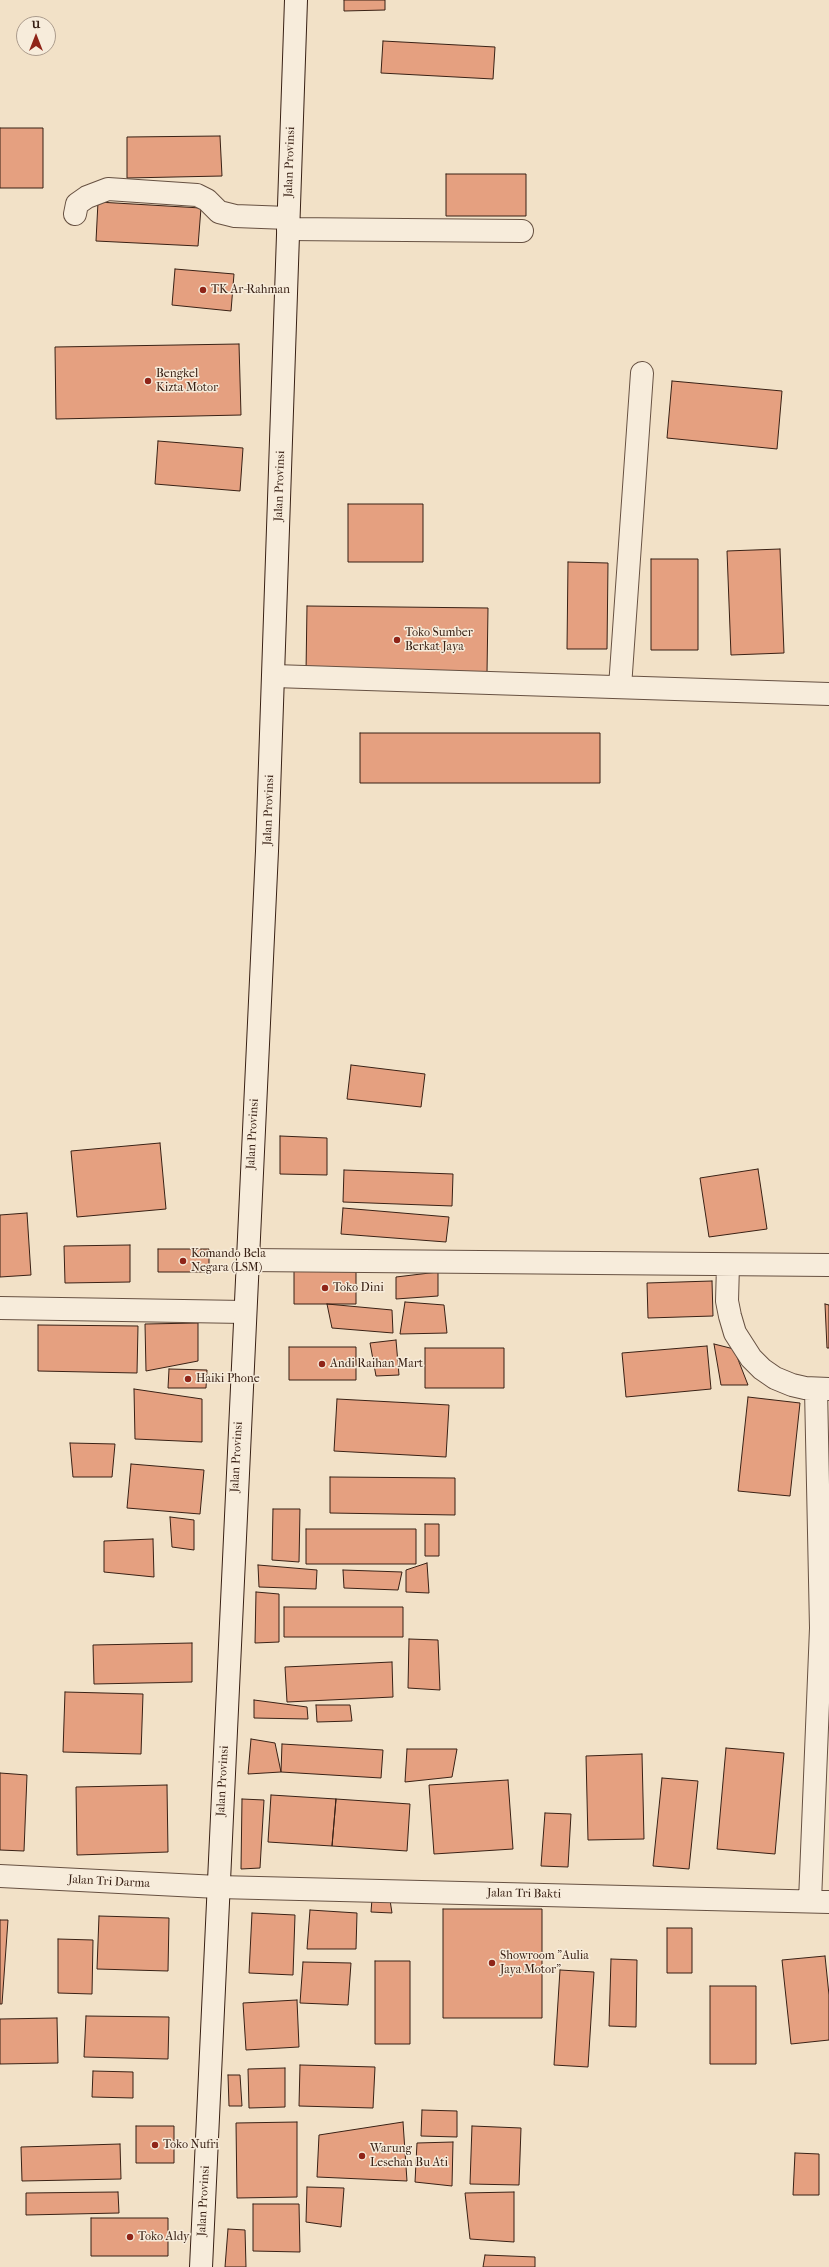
<!DOCTYPE html>
<style>
body{margin:0}
#map{position:relative;width:829px;height:2267px;overflow:hidden;background:#f2e1c7;font-family:"IM FELL French Canon",serif}
canvas{display:block}
.north{position:absolute;left:16px;top:16px;width:40px;height:40px;box-sizing:border-box;background:#f7ecdb;border:1px solid #ab9b8c;border-radius:50%;rotate:0deg;font-size:11px;font-weight:700;line-height:16px;text-align:center;color:#392115}
.north::after{content:'';display:block;margin:auto;width:14px;height:18px;background:#8f2418;clip-path:polygon(50% 0,100% 100%,50% 72%,0 100%)}
</style>
<div id="map">
<canvas width="829" height="2267"></canvas>
<div class="north">U</div>
</div>
<script>
const context = document.querySelector('canvas').getContext('2d');
context.lineJoin = 'round';
function fillPath(path, color) { context.fillStyle = color; context.fill(path, 'evenodd'); }
const shape = rows => new Path2D(rows.map(r => 'M' + r).join(''));
function strokePath(path, color, width, dash) { context.strokeStyle = color; context.lineWidth = width; context.lineCap = dash ? 'butt' : 'round'; context.setLineDash(dash || []); context.stroke(path); }
function drawText(font, color, halo, rows, align = 'center') {
  context.font = font + ' "IM FELL French Canon",serif'; context.lineWidth = 3; context.setLineDash([]); context.textBaseline = 'middle'; context.strokeStyle = halo; context.fillStyle = color; for (const [text, x, y, turn = 0] of rows) {
    context.save(); context.translate(x, y); context.rotate((+turn || 0) * Math.PI / 180); context.textAlign = isNaN(turn) ? turn : align; if (halo) context.strokeText(text, 0, 0); context.fillText(text, 0, 0); context.restore();
  }
}
const building = shape([
 [344,0,385,0,385,10,344,11,344,0],
 [383,41,495,47,493,79,381,73,383,41],
 [0,128,43,128,43,188,0,188,0,128],
 [220,136,222,176,127,178,127,137,220,136],
 [446,174,526,174,526,216,446,216,446,174],
 [98,202,201,208,198,246,96,241,98,202],
 [175,269,234,274,231,311,172,305,175,269],
 [239,344,241,415,56,419,55,347,239,344],
 [672,381,782,391,777,449,667,438,672,381],
 [158,441,243,448,240,491,155,484,158,441],
 [348,504,423,504,423,562,348,562,348,504],
 [780,549,784,653,731,655,727,551,780,549],
 [651,559,698,559,698,650,651,650,651,559],
 [568,562,608,563,607,649,567,649,568,562],
 [307,606,488,608,487,673,306,672,307,606],
 [360,733,600,733,600,783,360,783,360,733],
 [351,1065,425,1074,421,1107,347,1099,351,1065],
 [280,1136,327,1138,327,1175,280,1174,280,1136],
 [160,1143,166,1209,77,1217,71,1151,160,1143],
 [758,1169,767,1229,709,1237,700,1178,758,1169],
 [344,1170,453,1174,452,1206,343,1202,344,1170],
 [343,1208,449,1217,446,1242,341,1234,343,1208],
 [27,1213,31,1275,0,1277,0,1215,27,1213],
 [130,1245,130,1282,65,1283,64,1246,130,1245],
 [158,1249,209,1249,209,1272,158,1272,158,1249],
 [294,1271,356,1271,356,1304,294,1304,294,1271],
 [438,1272,438,1296,396,1299,396,1277,438,1272],
 [712,1281,713,1316,648,1318,647,1283,712,1281],
 [405,1302,444,1305,447,1333,400,1334,405,1302],
 [327,1304,392,1310,393,1333,332,1328,327,1304],
 [825,1304,829,1305,829,1348,827,1348,825,1304],
 [198,1323,198,1361,146,1371,145,1324,198,1323],
 [38,1325,138,1326,137,1373,38,1371,38,1325],
 [396,1340,399,1375,376,1376,370,1343,396,1340],
 [714,1344,734,1349,748,1385,721,1385,714,1344],
 [707,1346,711,1389,626,1397,622,1353,707,1346],
 [289,1347,356,1347,356,1380,289,1380,289,1347],
 [425,1348,504,1348,504,1388,425,1388,425,1348],
 [169,1369,207,1370,206,1388,168,1388,169,1369],
 [134,1389,202,1399,202,1442,135,1439,134,1389],
 [748,1397,800,1403,790,1496,738,1491,748,1397],
 [337,1399,449,1405,446,1457,334,1451,337,1399],
 [70,1443,115,1444,112,1477,73,1477,70,1443],
 [131,1464,204,1470,200,1514,127,1508,131,1464],
 [330,1477,455,1478,455,1515,330,1513,330,1477],
 [273,1509,300,1509,299,1562,272,1560,273,1509],
 [170,1517,194,1520,194,1550,172,1547,170,1517],
 [425,1524,439,1524,439,1556,425,1556,425,1524],
 [306,1529,416,1529,416,1564,306,1564,306,1529],
 [153,1539,154,1577,104,1572,104,1541,153,1539],
 [427,1563,429,1593,406,1592,406,1570,427,1563],
 [258,1565,317,1570,316,1589,259,1587,258,1565],
 [343,1570,402,1572,398,1590,344,1588,343,1570],
 [256,1592,279,1594,279,1642,255,1643,256,1592],
 [284,1607,403,1607,403,1637,284,1637,284,1607],
 [409,1639,438,1640,440,1690,408,1688,409,1639],
 [192,1643,192,1682,94,1684,93,1645,192,1643],
 [392,1662,393,1697,287,1702,285,1667,392,1662],
 [65,1692,143,1694,141,1754,63,1752,65,1692],
 [254,1700,307,1707,308,1719,254,1718,254,1700],
 [316,1705,350,1705,352,1721,317,1722,316,1705],
 [251,1739,275,1743,281,1772,248,1774,251,1739],
 [282,1744,383,1750,381,1778,281,1772,282,1744],
 [726,1748,784,1753,775,1854,717,1849,726,1748],
 [407,1749,457,1749,452,1777,405,1782,407,1749],
 [642,1754,644,1839,588,1840,586,1756,642,1754],
 [0,1773,27,1775,24,1851,0,1850,0,1773],
 [662,1778,698,1781,689,1869,653,1866,662,1778],
 [508,1780,513,1849,434,1854,429,1785,508,1780],
 [167,1785,168,1852,77,1855,76,1787,167,1785],
 [271,1795,336,1799,332,1846,268,1842,271,1795],
 [242,1799,264,1800,260,1868,241,1869,242,1799],
 [336,1799,410,1804,407,1851,332,1846,336,1799],
 [545,1813,571,1814,568,1867,541,1866,545,1813],
 [372,1899,390,1900,392,1913,371,1912,372,1899],
 [443,1909,542,1909,542,2018,443,2018,443,1909],
 [310,1910,357,1913,356,1949,307,1949,310,1910],
 [252,1913,295,1915,293,1975,249,1973,252,1913],
 [99,1916,169,1918,168,1971,97,1969,99,1916],
 [0,1920,8,1920,2,2004,0,2004,0,1920],
 [667,1928,692,1928,692,1973,667,1973,667,1928],
 [58,1939,93,1940,92,1994,58,1993,58,1939],
 [825,1956,829,1995,829,2040,791,2044,782,1960,825,1956],
 [611,1959,637,1960,636,2027,609,2026,611,1959],
 [375,1961,410,1961,410,2044,375,2044,375,1961],
 [303,1962,351,1963,348,2005,300,2003,303,1962],
 [560,1970,594,1972,588,2067,554,2065,560,1970],
 [710,1986,756,1986,756,2064,710,2064,710,1986],
 [297,2000,299,2047,246,2050,243,2003,297,2000],
 [86,2016,169,2017,168,2059,84,2057,86,2016],
 [57,2018,58,2063,0,2064,0,2019,57,2018],
 [300,2065,375,2067,373,2108,299,2106,300,2065],
 [285,2068,285,2107,249,2108,248,2069,285,2068],
 [93,2071,133,2072,133,2098,92,2097,93,2071],
 [228,2075,240,2075,242,2106,229,2106,228,2075],
 [422,2110,457,2111,457,2137,421,2136,422,2110],
 [297,2122,297,2197,237,2198,236,2123,297,2122],
 [403,2122,407,2181,317,2177,319,2135,403,2122],
 [136,2126,174,2126,174,2163,136,2163,136,2126],
 [472,2126,521,2128,519,2185,470,2184,472,2126],
 [453,2142,452,2186,415,2182,417,2143,453,2142],
 [120,2144,121,2179,22,2181,21,2147,120,2144],
 [795,2153,819,2154,819,2195,793,2195,795,2153],
 [307,2187,344,2188,341,2227,306,2222,307,2187],
 [118,2192,119,2213,26,2215,26,2193,118,2192],
 [514,2192,514,2242,470,2239,465,2193,514,2192],
 [253,2204,299,2204,300,2252,253,2251,253,2204],
 [91,2218,168,2218,168,2256,91,2256,91,2218],
 [228,2229,245,2230,246,2267,225,2267,228,2229],
 [485,2255,535,2257,535,2267,483,2267,485,2255]
]);
fillPath(building, '#e5a080');
strokePath(building, '#392115', 1);
const minor = shape([
 [75,214,77,204,87,197,108,189,197,195,207,200,219,212,235,216,288,218],
 [288,229,522,231],
 [274,676,829,694],
 [620,687,642,373],
 [248,1260,829,1265],
 [728,1265,727,1301,730,1316,735,1333,751,1358,762,1369,775,1378,792,1385,805,1388,829,1389],
 [0,1308,244,1312],
 [0,1876,218,1887,829,1902],
 [810,1901,821,1628,816,1389]
]);
const secondary = shape([
 [201,2267,267,851,296,0]
]);
strokePath(minor, '#675142', 24);
strokePath(secondary, '#392115', 24);
strokePath(minor, '#f7ecdb', 22);
strokePath(secondary, '#f7ecdb', 22);
for (const [x, y, r, color] of [
 [203,290,4,"#8f2418"],
 [148,381,4,"#8f2418"],
 [397,640,4,"#8f2418"],
 [183,1261,4,"#8f2418"],
 [325,1288,4,"#8f2418"],
 [322,1364,4,"#8f2418"],
 [188,1379,4,"#8f2418"],
 [492,1963,4,"#8f2418"],
 [155,2145,4,"#8f2418"],
 [362,2156,4,"#8f2418"],
 [130,2237,4,"#8f2418"]
]) { const dot = new Path2D(); dot.arc(x, y, r, 0, 2 * Math.PI); context.fillStyle = color; context.fill(dot); strokePath(dot, '#f7ecdb', 1.5); }
drawText('12px', '#392115', '#f7ecdb', [
 ["Jalan Provinsi",290,162,-88],
 ["Jalan Provinsi",280,486,-88],
 ["Jalan Provinsi",269,810,-88],
 ["Jalan Provinsi",253,1134,-87],
 ["Jalan Provinsi",237,1457,-87],
 ["Jalan Provinsi",223,1781,-87],
 ["Jalan Tri Darma",109,1882,3],
 ["Jalan Tri Bakti",524,1894,1],
 ["Jalan Provinsi",204,2201,-87]
]);
drawText('12px', '#392115', '#f7ecdb', [
 ["TK Ar-Rahman",211,290],
 ["Bengkel",156,374],
 ["Kizta Motor",156,388],
 ["Toko Sumber",405,633],
 ["Berkat Jaya",405,647],
 ["Komando Bela",191,1254],
 ["Negara (LSM)",191,1268],
 ["Toko Dini",333,1288],
 ["Andi Raihan Mart",330,1364],
 ["Haiki Phone",196,1379],
 ["Showroom \"Aulia",500,1956],
 ["Jaya Motor\"",500,1970],
 ["Toko Nufri",163,2145],
 ["Warung",370,2149],
 ["Lesehan Bu Ati",370,2163],
 ["Toko Aldy",138,2237]
], 'left');
</script>
